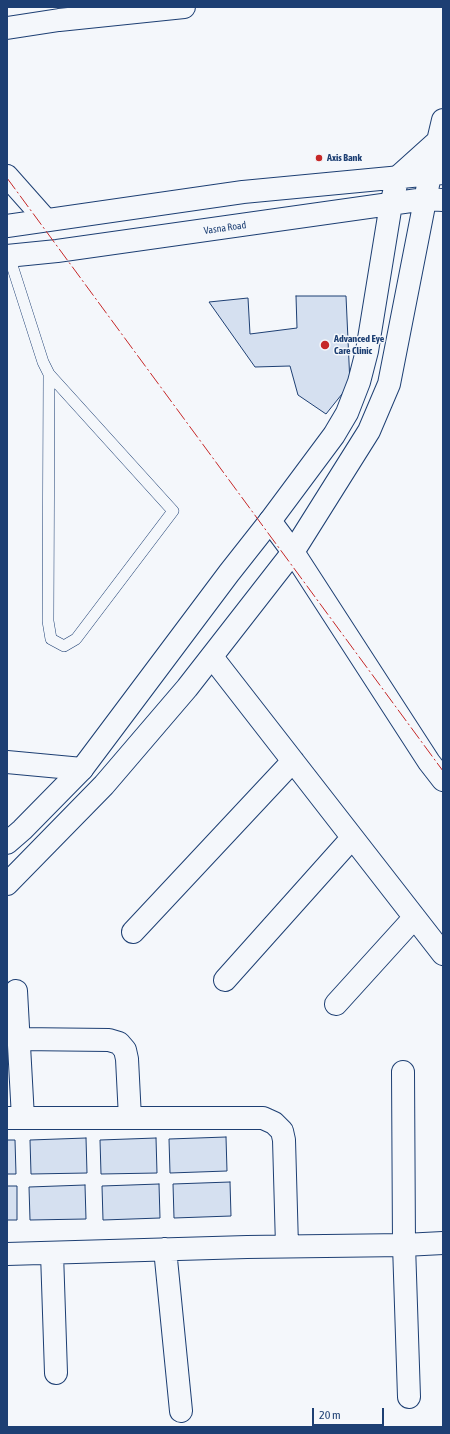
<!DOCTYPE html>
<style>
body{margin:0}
#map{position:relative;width:450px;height:1434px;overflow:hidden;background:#f4f7fb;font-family:"Asap Condensed",sans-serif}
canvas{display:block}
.frame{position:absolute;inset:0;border:8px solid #1d3f73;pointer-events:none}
.scale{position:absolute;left:312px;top:1408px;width:72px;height:18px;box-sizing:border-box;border:2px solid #1d3f73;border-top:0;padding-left:5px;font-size:12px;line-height:14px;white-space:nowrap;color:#1d3f73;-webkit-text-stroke:3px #f4f7fb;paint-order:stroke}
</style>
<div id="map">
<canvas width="450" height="1434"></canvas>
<div class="frame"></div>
<div class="scale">20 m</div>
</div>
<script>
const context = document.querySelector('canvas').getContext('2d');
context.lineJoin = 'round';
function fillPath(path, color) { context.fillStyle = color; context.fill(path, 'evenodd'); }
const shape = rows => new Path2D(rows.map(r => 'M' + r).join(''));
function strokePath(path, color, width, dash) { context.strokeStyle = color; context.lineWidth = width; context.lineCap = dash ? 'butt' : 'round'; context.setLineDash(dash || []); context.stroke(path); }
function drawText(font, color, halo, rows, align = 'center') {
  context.font = font + ' "Asap Condensed",sans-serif'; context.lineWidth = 3; context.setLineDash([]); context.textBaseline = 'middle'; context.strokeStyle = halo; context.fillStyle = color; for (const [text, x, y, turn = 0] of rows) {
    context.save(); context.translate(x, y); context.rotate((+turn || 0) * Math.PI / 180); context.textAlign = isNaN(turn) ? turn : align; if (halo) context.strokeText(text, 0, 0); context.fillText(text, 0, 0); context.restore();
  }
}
const building = shape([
 [296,296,346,296,350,384,326,414,298,395,290,366,255,367,209,302,248,298,250,334,297,328,296,296],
 [226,1137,227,1171,170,1173,169,1139,226,1137],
 [86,1138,87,1173,31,1174,30,1140,86,1138],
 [156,1138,157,1173,101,1174,100,1140,156,1138],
 [7,1140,15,1140,16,1174,7,1174,7,1140],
 [230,1182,231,1216,174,1218,173,1184,230,1182],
 [159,1184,160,1218,103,1220,102,1186,159,1184],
 [85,1185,86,1219,30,1220,29,1187,85,1185],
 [7,1186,17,1186,17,1220,7,1220,7,1186]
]);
fillPath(building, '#d5e0f0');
strokePath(building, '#1d3f73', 1);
const lane = shape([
 [9,256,43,362,49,374,173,511,76,639,64,646,51,639,48,621,49,374]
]);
const street = shape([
 [7,28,59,20,184,7],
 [430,175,443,120],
 [7,176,46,220],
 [398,177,438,141],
 [270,521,293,552,429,762,443,780],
 [212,657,443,954],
 [7,762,82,769],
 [133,932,293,761],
 [225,980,352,838],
 [16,991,23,1118],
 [336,1004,414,918],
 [19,1039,109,1040,119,1043,125,1050,127,1059,130,1118],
 [403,1072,404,1245,409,1397],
 [7,1118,263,1118,274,1123,282,1131,284,1140,287,1246],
 [165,1249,181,1411],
 [52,1253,56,1373],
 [7,1254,247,1247,404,1245,443,1243]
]);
const secondary = shape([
 [7,226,243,192,443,173],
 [7,256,57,251,425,199,443,200],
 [7,843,22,830,82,769,229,573,270,521,334,435,347,413,359,382,367,351,391,204,398,177],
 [7,884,104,785,187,688,293,552,369,431,389,384,430,175]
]);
strokePath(lane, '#1d3f73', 12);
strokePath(street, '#1d3f73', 24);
strokePath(secondary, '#1d3f73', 24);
strokePath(lane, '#f4f7fb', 11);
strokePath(street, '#f4f7fb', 22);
strokePath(secondary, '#f4f7fb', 22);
strokePath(shape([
 [7,178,443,771]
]), '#c62828', 1, [14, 3, 2, 3]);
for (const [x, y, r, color] of [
 [319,158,4,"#c62828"],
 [325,345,5,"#c62828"]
]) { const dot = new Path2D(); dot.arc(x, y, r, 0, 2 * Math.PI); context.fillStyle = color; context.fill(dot); strokePath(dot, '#f4f7fb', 1.5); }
drawText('bold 10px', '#1d3f73', '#f4f7fb', [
 ["Axis Bank",327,158],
 ["Advanced Eye",334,339],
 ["Care Clinic",334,351]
], 'left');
drawText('10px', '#1d3f73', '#f4f7fb', [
 ["Vasna Road",225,228,-8]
]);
</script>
